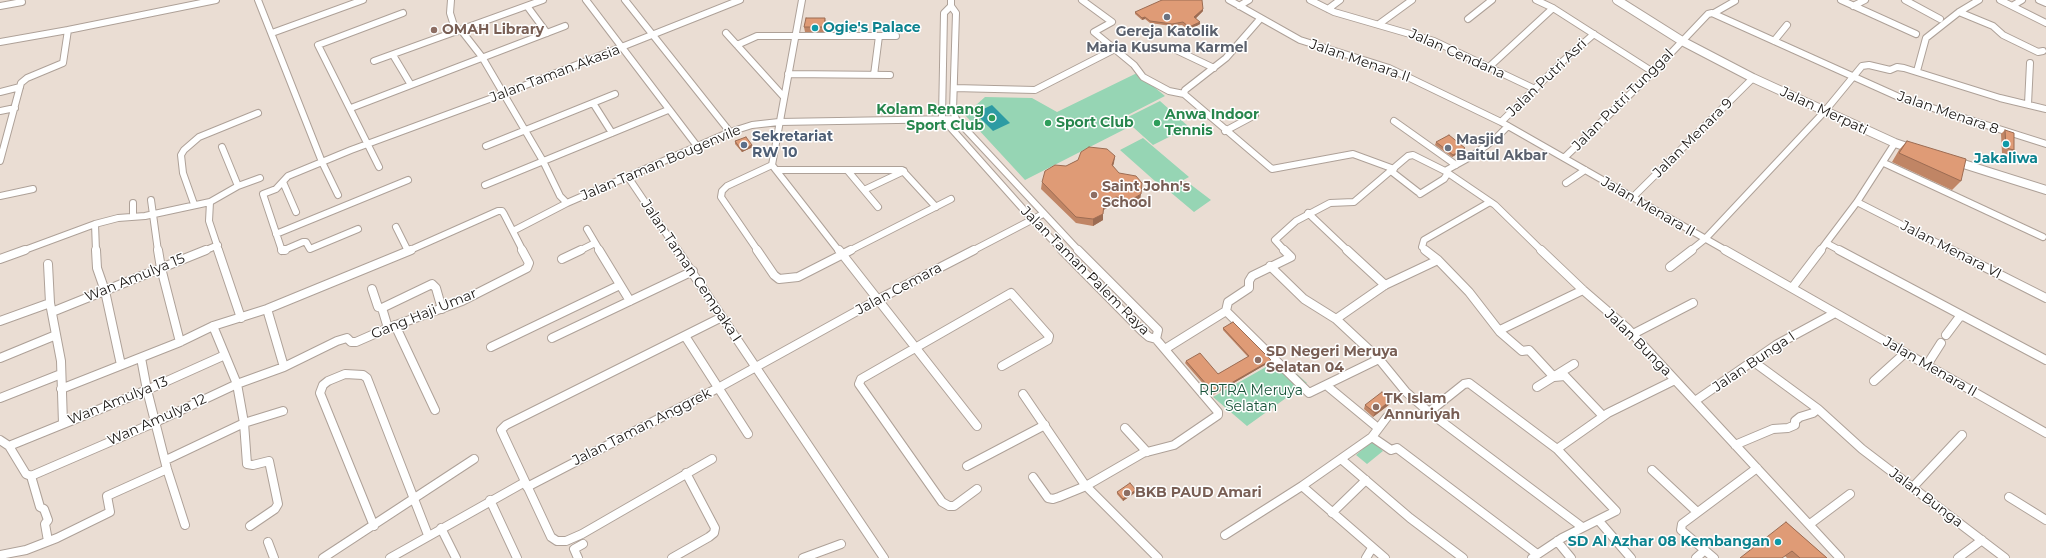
<!DOCTYPE html>
<style>
body{margin:0}
canvas{display:block;background:#eaddd3}
</style>
<canvas width="2046" height="558"></canvas>
<script>
const context = document.querySelector('canvas').getContext('2d');
context.lineJoin = 'round';
function fillPath(path, color) { context.fillStyle = color; context.fill(path, 'evenodd'); }
const shape = rows => new Path2D(rows.map(r => 'M' + r).join(''));
function strokePath(path, color, width, dash) { context.strokeStyle = color; context.lineWidth = width; context.lineCap = dash ? 'butt' : 'round'; context.setLineDash(dash || []); context.stroke(path); }
function drawText(font, color, halo, rows, align = 'center') {
  context.font = font + ' Montserrat,sans-serif'; context.lineWidth = 3; context.setLineDash([]); context.textBaseline = 'middle'; context.strokeStyle = halo; context.fillStyle = color; for (const [text, x, y, turn = 0] of rows) {
    context.save(); context.translate(x, y); context.rotate((+turn || 0) * Math.PI / 180); context.textAlign = isNaN(turn) ? turn : align; if (halo) context.strokeText(text, 0, 0); context.fillText(text, 0, 0); context.restore();
  }
}
fillPath(shape([
 [1137,73,1165,96,1120,119,1129,127,1025,180,965,115,985,97,1032,98,1057,112],
 [1160,101,1189,127,1153,145,1124,119],
 [1143,138,1189,177,1165,190,1120,150],
 [1186,181,1211,200,1194,212,1169,191],
 [1280,359,1307,383,1247,426,1213,397],
 [1372,441,1383,451,1367,464,1356,455]
]), '#96d5b4');
fillPath(shape([
 [992,105,1010,123,993,131,975,113]
]), '#2d9ba3');
const minorFar1 = shape([
 [258,0,322,162,338,195],
 [451,0,450,13,456,32],
 [586,0,697,146],
 [625,0,730,132],
 [802,0,772,165,839,251],
 [951,0,951,6,944,13,942,118,1032,219,1063,251],
 [1082,0,1112,22,1094,32,1134,65,1143,77,1169,91,1184,94],
 [1229,0,1300,40,1389,68,1501,122,1727,251],
 [1310,0,1334,12,1434,41,1535,89],
 [1536,0,1553,8,1653,72],
 [1841,0,1916,34],
 [1905,0,1940,19],
 [2000,0,2012,6,2022,0],
 [2039,0,2046,3],
 [0,6,22,2],
 [527,6,547,33],
 [951,6,956,13,953,111,956,119,1079,251],
 [1239,6,1249,0],
 [1853,6,1865,0],
 [2012,6,2046,23],
 [1328,9,1340,0],
 [1959,12,1993,26,2003,35,2038,52,2043,51],
 [1714,13,1735,1],
 [1260,19,1226,58,1185,90,1184,94,1272,169,1353,154,1394,169],
 [1468,19,1492,0],
 [1379,24,1412,0],
 [68,30,216,0],
 [461,30,482,57,543,161,560,196,567,203],
 [272,33,363,0],
 [726,33,783,96],
 [1774,41,1787,25],
 [0,42,68,30,63,63,27,78,21,83,0,161],
 [737,45,757,36,896,36],
 [1174,49,1214,68],
 [393,55,411,85],
 [374,61,543,0],
 [1489,67,1553,8],
 [1917,71,1926,38,1959,12,1979,0],
 [788,74,890,75],
 [874,75,879,36],
 [954,88,1035,90,1115,49],
 [0,92,20,87],
 [593,103,612,133],
 [2028,104,2030,63],
 [351,108,565,26],
 [0,111,15,108],
 [1394,121,1456,165],
 [1501,122,1563,61,1594,34],
 [1225,131,1255,115],
 [486,146,615,94],
 [222,147,238,186],
 [1564,158,1653,72,1708,14,1712,13,1901,98,2046,144],
 [1884,163,2043,237],
 [379,167,318,45,403,13],
 [776,170,902,170,936,207],
 [848,171,878,207],
 [1391,171,1418,192],
 [1445,171,1472,156,1495,139,1508,126],
 [628,177,678,251],
 [283,182,296,212],
 [1566,183,1585,170],
 [485,185,668,110],
 [864,190,904,171],
 [1420,194,1444,179,1448,173],
 [0,196,33,189],
 [1632,198,1753,78],
 [151,200,158,251],
 [210,202,209,221,219,251],
 [1857,202,1953,251],
 [133,203,133,216],
 [194,204,183,173,181,155,184,150,199,137,258,113],
 [1308,213,1348,251],
 [95,224,96,251],
 [396,227,408,251],
 [587,229,600,251],
 [513,231,567,203,730,132,752,125,779,122,956,119],
 [276,234,408,180],
 [1826,243,1841,251],
 [22,251,95,224,118,218,145,216,210,202,238,186,260,178],
 [204,251,218,245],
 [282,251,263,194,276,189,288,176,351,150,503,94,740,0],
 [282,251,303,242,306,242,310,249,358,229],
 [408,251,498,211,502,211,504,214,523,251],
 [579,251,595,243],
 [758,251,721,197,722,191,727,186,772,165],
 [849,251,951,199],
 [972,251,1043,214],
 [1285,251,1275,240,1296,221,1330,203,1354,202,1408,156,1413,155,1445,171,1495,205,1542,251],
 [1427,251,1422,247,1424,240,1490,202],
 [1690,251,1705,239,1825,111,1862,66,1869,65,1890,70,1897,67,1904,68,2000,98,2046,109],
 [1820,251,1857,202,1895,143]
]);
const minor = shape([
 [96,250,97,268,105,291,121,365],
 [158,250,161,268,180,342],
 [218,250,241,318],
 [282,250,285,250],
 [599,250,630,301],
 [677,250,884,558],
 [757,250,774,275,779,279,798,277,851,250],
 [839,250,977,426],
 [1062,250,1142,331,1149,337,1156,339],
 [1078,250,1158,330,1156,339],
 [1347,250,1385,285],
 [1541,250,1583,290,1627,328,1840,558],
 [1725,250,2046,433],
 [1839,250,2046,360],
 [1951,250,2046,298],
 [0,259,25,250],
 [562,259,581,250],
 [1438,260,1469,292,1500,332,1522,351,1529,350,1554,377,1565,376,1603,416],
 [48,264,50,303,61,361,63,424],
 [1270,266,1304,299,1336,319,1379,359,1406,392,1429,412,1582,527],
 [1670,267,1692,250],
 [1792,288,1821,250],
 [372,289,378,307,382,308,388,328],
 [382,308,432,284,436,288,442,309],
 [267,309,284,367],
 [1226,311,1228,302,1249,288,1249,281,1252,276,1291,257,1284,250],
 [1226,311,1309,393,1379,359],
 [52,312,206,250],
 [1336,319,1385,285,1438,260,1425,250],
 [0,321,50,303],
 [395,325,435,410],
 [213,326,237,384,244,423,247,464,253,465,269,461,278,504,275,509,250,526],
 [1500,330,1583,290],
 [1633,334,1693,303],
 [1946,335,1961,315],
 [685,336,748,434],
 [552,338,693,271],
 [491,347,620,285],
 [1165,349,1226,311],
 [0,358,56,335],
 [141,358,147,390,167,469,185,525],
 [1754,362,1818,409,1862,449,2005,558],
 [1927,365,1941,343],
 [1874,381,1905,353],
 [1326,385,1378,428],
 [1537,387,1574,364],
 [61,389,180,342,213,326,267,309,411,250],
 [1023,394,1085,485,1158,558],
 [0,398,61,374],
 [1695,401,1776,345,1835,313],
 [1429,412,1464,384,1469,383,1557,449,1616,511,1562,538,1532,558],
 [1125,428,1147,452],
 [1372,437,1391,450,1397,448,1537,554],
 [0,440,9,446,26,474,31,476,40,507,44,509,48,520,45,524,48,541],
 [1735,445,1773,429,1788,428,1795,425,1795,421,1800,417,1813,413,1818,409],
 [9,446,147,390,225,355],
 [1557,449,1608,413,1675,380],
 [712,459,582,534,566,541,557,541,551,537,501,430,506,425,722,317],
 [1341,459,1410,518,1463,558],
 [166,460,244,423,283,411],
 [967,466,1045,425],
 [1652,470,1696,511],
 [31,476,156,422,237,384,284,367,337,341,347,338,351,342,356,342,388,328,462,301,527,268,529,263,522,250],
 [1033,477,1048,498,1053,499,1059,497,1086,486,1143,453,1174,445,1218,415,1218,412,1156,339],
 [1302,486,1385,558],
 [527,487,718,388,877,300,974,250],
 [1913,487,1962,435],
 [977,489,954,506,949,506,942,502,859,384,861,379,1011,293,1049,336,1048,340,1002,366],
 [2009,497,2046,520],
 [490,500,517,558],
 [1332,513,1366,480],
 [1599,521,1631,558],
 [1810,524,1850,494],
 [374,526,320,393,323,385,328,381,345,374,363,375,367,378,428,535],
 [441,528,456,558],
 [1225,535,1302,486,1372,437,1387,417],
 [1557,541,1571,558],
 [268,542,274,558],
 [0,555,26,550,57,538,110,512,107,496,167,469],
 [323,558,474,459],
 [390,558,525,482],
 [578,558,574,549,583,544],
 [672,558,709,537,714,533,715,528,686,473],
 [803,558,841,544],
 [1366,558,1372,548],
 [1696,558,1705,550],
 [1714,558,1681,530,1682,524,1757,468],
 [1958,558,1982,540]
]);
const tertiary = shape([
 [1617,0,1682,41,1753,78,1895,143,1913,149],
 [1954,161,2046,190]
]);
strokePath(minorFar1, '#aea198', 8);
strokePath(minor, '#aea198', 10);
strokePath(tertiary, '#aea198', 10);
strokePath(minorFar1, '#fff', 6);
strokePath(minor, '#fff', 8);
strokePath(tertiary, '#fff', 8);
fillPath(shape([
 [1203,9,1203,11,1196,18,1200,24,1189,30,1182,25,1171,26,1150,23,1145,19,1142,20,1135,14,1135,12],
 [826,23,824,32,805,32,804,27],
 [2005,130,2014,150,2010,155,2002,153,2001,134],
 [735,141,752,145,753,147,742,152,735,144],
 [1907,141,1961,181,1952,190,1892,162,1899,150],
 [1436,142,1465,148,1464,150,1452,157,1435,145],
 [1115,156,1113,166,1140,201,1131,206,1116,204,1103,210,1103,220,1093,226,1076,223,1041,189,1042,182,1066,166,1078,160],
 [1223,328,1270,362,1213,395,1185,363,1186,361,1218,374,1248,357,1223,330],
 [1391,400,1390,404,1373,417,1364,409,1365,405],
 [1136,490,1136,492,1123,501,1117,494,1117,492],
 [1786,522,1827,558,1787,558,1785,556]
]), '#c08565');
fillPath(shape([
 [1203,9,1203,11,1194,20,1194,17],
 [1145,17,1145,19,1142,20,1142,18],
 [825,18,826,23,824,32,824,27],
 [1200,22,1200,24,1189,30,1189,27],
 [752,145,753,147,742,152,741,150],
 [1465,148,1464,150,1452,157,1453,155],
 [1115,156,1114,163,1111,171,1112,165],
 [1141,194,1140,201,1131,206,1131,200],
 [1116,197,1116,204,1103,210,1104,204],
 [1103,214,1103,220,1093,226,1093,219],
 [1271,360,1270,362,1213,395,1214,393],
 [1391,400,1390,404,1373,417,1375,413],
 [1136,490,1136,492,1123,501,1123,499]
]), '#9c6c53');
const building = shape([
 [1162,0,1202,0,1203,9,1194,17,1200,22,1189,27,1183,22,1172,24,1150,21,1145,17,1142,18,1135,12,1162,0],
 [806,18,825,18,824,27,804,27,806,18],
 [2005,130,2014,133,2014,150,2006,148,2005,130],
 [1449,135,1465,148,1453,155,1436,142,1449,135],
 [746,137,752,145,741,150,735,141,746,137],
 [1907,141,1966,159,1961,181,1899,153,1907,141],
 [1089,147,1107,149,1115,156,1112,165,1119,173,1136,176,1142,183,1141,194,1131,200,1116,197,1104,204,1103,214,1093,219,1076,217,1042,182,1045,171,1055,165,1066,166,1078,160,1081,152,1089,147],
 [1233,322,1271,360,1214,393,1186,361,1200,353,1218,374,1249,356,1223,328,1233,322],
 [1382,392,1391,400,1375,413,1365,405,1382,392],
 [1130,483,1136,490,1123,499,1117,492,1130,483],
 [1786,522,1827,558,1800,558,1792,551,1782,558,1740,558,1786,522]
]);
fillPath(building, '#df9b76');
strokePath(building, '#9c6c53', 1);
for (const [x, y, r, color] of [
 [1167,17,4,"#6b7280"],
 [815,28,4,"#0f9aa8"],
 [434,30,4,"#8d6e63"],
 [992,118,4,"#2e9e5b"],
 [1048,123,4,"#2e9e5b"],
 [1157,123,4,"#2e9e5b"],
 [2006,144,4,"#0f9aa8"],
 [744,145,4,"#5c6f8a"],
 [1448,148,4,"#6b7280"],
 [1094,195,4,"#8d6e63"],
 [1258,360,4,"#8d6e63"],
 [1376,407,4,"#8d6e63"],
 [1127,493,4,"#8d6e63"],
 [1778,542,4,"#0f9aa8"]
]) { const dot = new Path2D(); dot.arc(x, y, r, 0, 2 * Math.PI); context.fillStyle = color; context.fill(dot); strokePath(dot, '#fff', 1.5); }
drawText('bold 14px', '#0d838f', '#fff', [
 ["Ogie's Palace",823,28],
 ["Jakaliwa",2006,159,"center"],
 ["SD Al Azhar 08 Kembangan",1770,542,"right"]
], 'left');
drawText('bold 14px', '#785e54', '#fff', [
 ["OMAH Library",442,30],
 ["Saint John's",1102,187],
 ["School",1102,203],
 ["SD Negeri Meruya",1266,352],
 ["Selatan 04",1266,368],
 ["TK Islam",1384,399],
 ["Annuriyah",1384,415],
 ["BKB PAUD Amari",1135,493]
], 'left');
drawText('bold 14px', '#5b616d', '#fff', [
 ["Gereja Katolik",1167,32],
 ["Maria Kusuma Karmel",1167,48],
 ["Masjid",1456,140,"left"],
 ["Baitul Akbar",1456,156,"left"]
]);
drawText('14px', '#1b1714', '#fff', [
 ["Jalan Cendana",1457,54,24],
 ["Jalan Menara II",1360,61,19],
 ["Jalan Taman Akasia",555,74,-21],
 ["Jalan Putri Asri",1547,78,-44],
 ["Jalan Putri Tunggal",1623,100,-45],
 ["Jalan Merpati",1824,111,25],
 ["Jalan Menara 8",1948,113,19],
 ["Jalan Menara 9",1693,138,-45],
 ["Jalan Taman Bougenvile",661,163,-23],
 ["Jalan Menara II",1648,207,30],
 ["Jalan Menara VI",1951,250,27],
 ["Jalan Taman Cempaka I",691,271,56],
 ["Jalan Taman Palem Raya",1085,271,45],
 ["Wan Amulya 15",135,278,-22],
 ["Jalan Cemara",899,289,-28],
 ["Gang Haji Umar",424,314,-22],
 ["Jalan Bunga",1638,343,45],
 ["Jalan Bunga I",1754,362,-34],
 ["Jalan Menara II",1930,367,30],
 ["Wan Amulya 13",118,401,-22],
 ["Wan Amulya 12",157,420,-24],
 ["Jalan Taman Anggrek",642,427,-27],
 ["Jalan Bunga",1926,498,37]
]);
drawText('bold 14px', '#27864d', '#fff', [
 ["Kolam Renang",984,110,"right"],
 ["Sport Club",984,126,"right"],
 ["Anwa Indoor",1165,115],
 ["Tennis",1165,131],
 ["Sport Club",1056,123]
], 'left');
drawText('bold 14px', '#4e5e75', '#fff', [
 ["Sekretariat",752,137],
 ["RW 10",752,153]
], 'left');
drawText('14px', '#185339', '#fff', [
 ["RPTRA Meruya",1251,391],
 ["Selatan",1251,407]
]);
</script>
